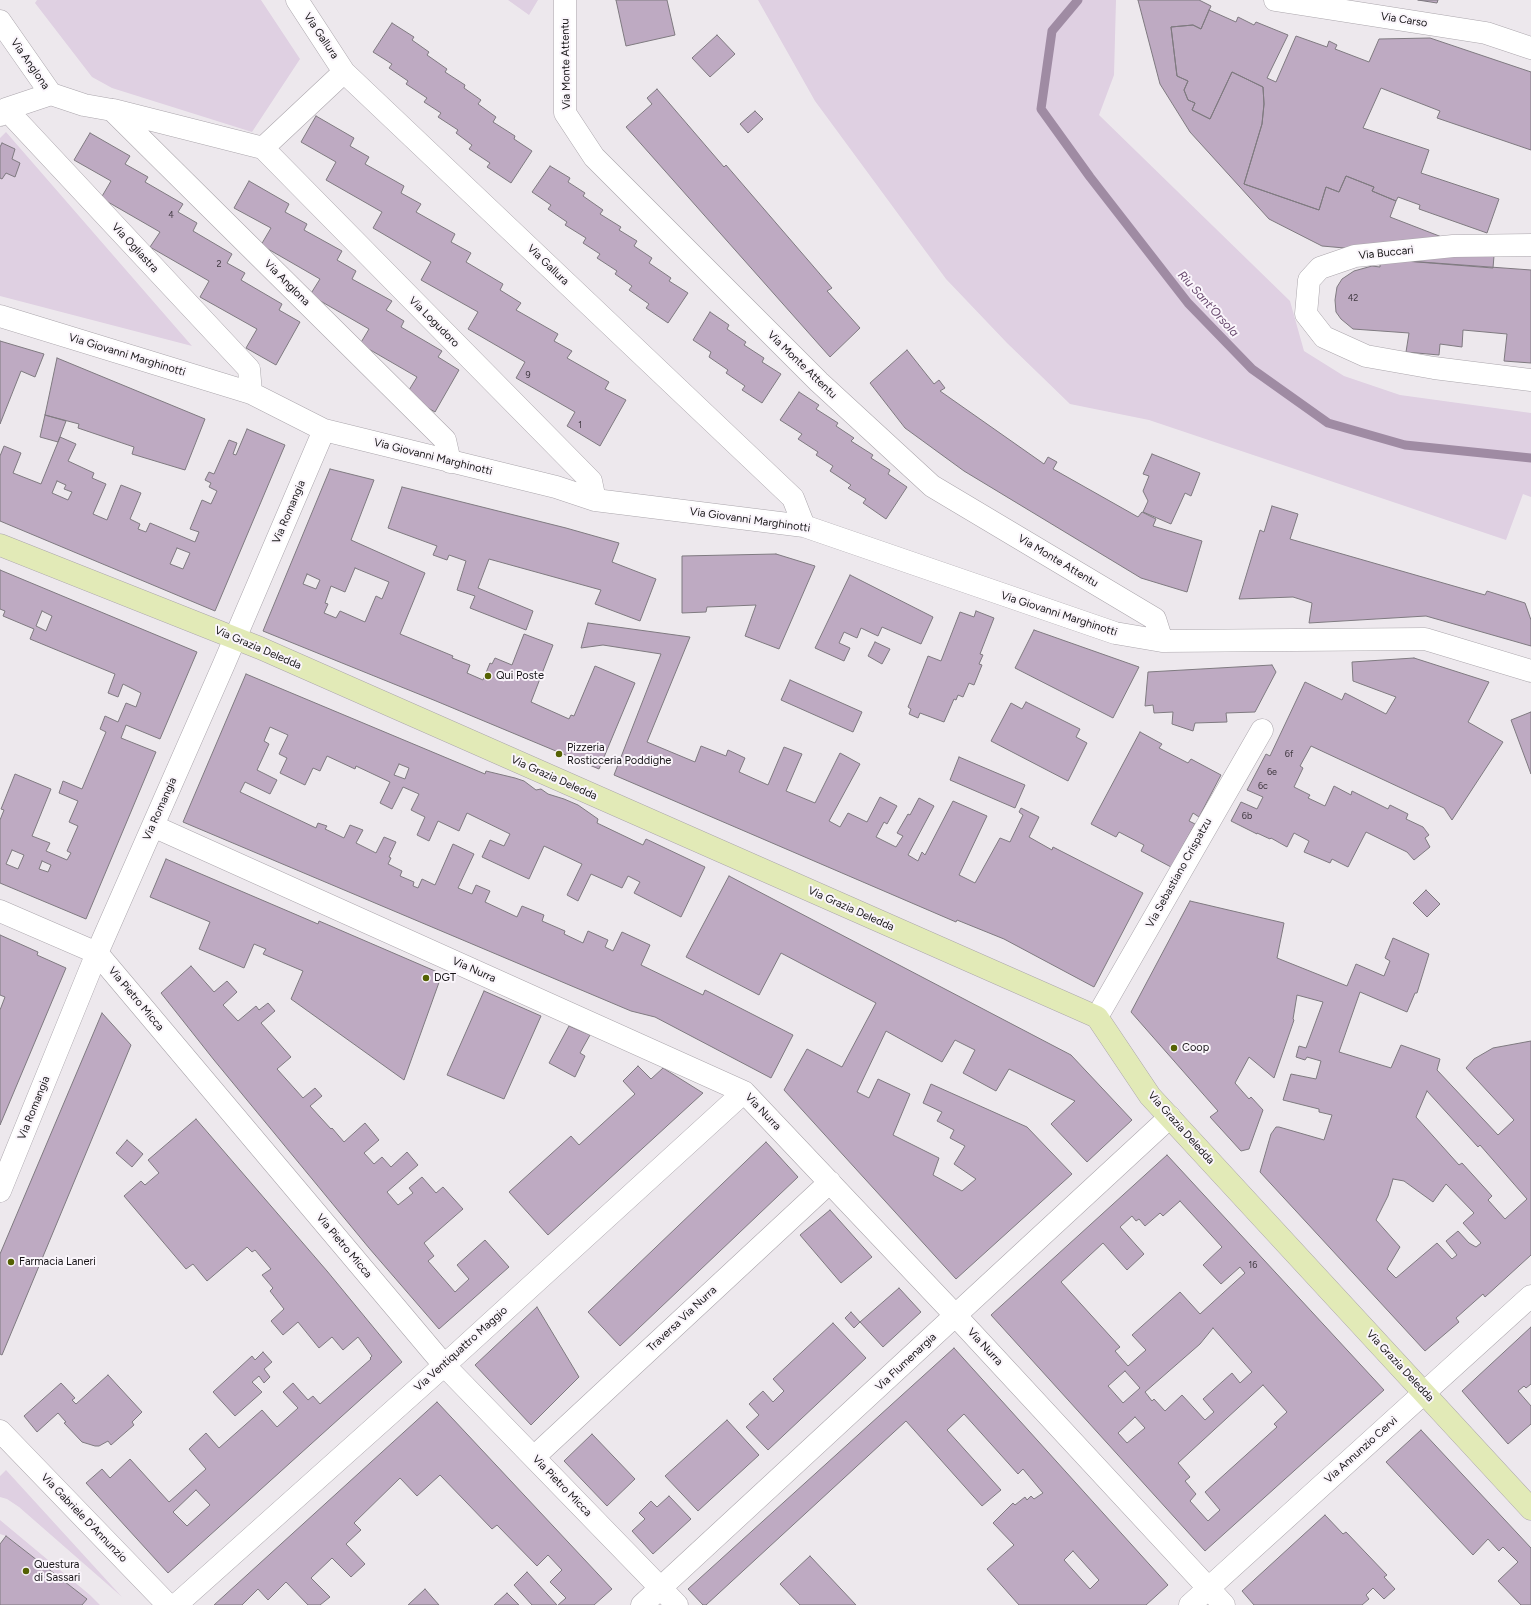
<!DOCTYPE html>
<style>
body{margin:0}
canvas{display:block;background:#ede8ed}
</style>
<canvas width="1531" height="1605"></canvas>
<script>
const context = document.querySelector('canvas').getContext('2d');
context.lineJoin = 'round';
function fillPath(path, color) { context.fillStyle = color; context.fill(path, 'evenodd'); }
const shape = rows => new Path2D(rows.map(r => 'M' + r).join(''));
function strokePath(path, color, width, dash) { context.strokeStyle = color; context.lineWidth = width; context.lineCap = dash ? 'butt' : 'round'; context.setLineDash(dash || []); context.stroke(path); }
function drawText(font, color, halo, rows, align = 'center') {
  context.font = font + ' Figtree,sans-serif'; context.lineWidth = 4; context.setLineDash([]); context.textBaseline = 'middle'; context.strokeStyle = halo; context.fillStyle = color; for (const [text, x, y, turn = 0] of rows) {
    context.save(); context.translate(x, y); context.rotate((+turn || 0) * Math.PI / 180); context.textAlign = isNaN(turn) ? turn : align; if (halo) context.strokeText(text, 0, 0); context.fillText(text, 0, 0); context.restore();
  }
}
fillPath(shape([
 [37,0,261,0,300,59,252,132,112,88,92,77,35,3],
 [508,0,538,0,529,15],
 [758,0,1116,0,1114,75,1099,115,1290,301,1304,351,1344,376,1400,395,1531,413,1531,497,1523,494,1506,540,1149,420,1070,404,1007,343,946,279,815,101],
 [6,132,192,346,0,296,0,138],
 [6,1470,122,1597,19,1507,7,1499,0,1497,0,1476],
 [0,1520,90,1595,100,1605,82,1605,86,1598,6,1536,0,1534]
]), '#dfd0e2');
strokePath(shape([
 [1078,0,1052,31,1041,109,1090,177,1188,303,1252,369,1328,423,1405,445,1531,458]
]), '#9f8ba3', 9);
const building = shape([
 [616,0,667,0,675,35,626,46,616,0],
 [1138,0,1199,0,1211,6,1201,29,1193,25,1171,27,1177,76,1188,81,1184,90,1188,100,1195,103,1192,110,1210,119,1232,72,1263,87,1264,104,1262,124,1244,184,1319,210,1326,187,1339,192,1346,176,1374,187,1372,191,1396,201,1390,217,1447,239,1367,250,1322,246,1269,219,1190,132,1160,84,1138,0],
 [1418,0,1438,0,1437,3,1418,0],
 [1209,10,1236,22,1238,17,1254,25,1256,22,1288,35,1267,78,1276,82,1296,36,1327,47,1329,41,1337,45,1335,49,1369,62,1379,39,1430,38,1531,72,1531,150,1437,118,1440,111,1381,88,1363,128,1429,150,1421,173,1499,199,1487,233,1419,209,1420,205,1398,197,1396,201,1372,191,1374,187,1346,176,1339,192,1326,187,1319,210,1244,184,1262,124,1264,104,1263,87,1232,72,1210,119,1192,110,1195,103,1188,100,1184,90,1188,81,1177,76,1171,27,1193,25,1201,29,1209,10],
 [392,23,414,37,412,40,429,52,427,55,447,69,445,72,465,85,464,88,481,100,478,104,496,117,493,122,515,136,514,139,532,151,511,183,487,167,490,163,469,149,472,145,456,133,458,130,438,117,441,113,424,102,427,98,406,84,408,81,389,68,392,64,373,52,392,23],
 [717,35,735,54,710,77,692,58,717,35],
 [657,89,724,167,726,165,832,288,827,291,860,328,830,357,626,127,652,104,647,98,657,89],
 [755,111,763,119,748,133,740,124,755,111],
 [316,116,354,138,350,146,369,157,365,164,404,186,401,193,421,204,416,212,455,234,451,242,471,253,466,262,503,284,500,290,521,303,516,310,558,334,554,341,572,351,567,358,609,382,605,389,626,400,600,446,567,426,575,412,516,378,525,362,468,329,478,312,421,280,431,262,373,228,382,212,326,180,336,162,301,142,316,116],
 [90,133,130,156,125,164,148,177,145,182,183,204,178,212,197,223,193,231,232,254,227,263,245,273,241,280,282,304,279,310,300,322,276,365,246,348,257,329,200,297,209,281,150,247,160,232,101,198,111,181,74,160,90,133],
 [2,143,15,149,12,159,20,163,15,177,6,173,2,179,0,178,0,147,2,143],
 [550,166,570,178,568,182,585,193,583,196,603,210,600,214,621,227,619,230,637,241,634,246,652,258,649,263,671,278,669,281,688,293,668,323,646,308,649,304,629,290,632,286,615,274,617,271,597,258,600,254,583,243,586,238,565,225,567,222,548,209,551,205,532,192,550,166],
 [249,181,289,204,285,212,307,224,304,230,342,251,337,260,356,271,352,279,392,301,386,310,404,321,401,327,442,351,438,357,459,370,435,412,406,395,417,377,360,344,369,329,310,295,320,279,261,245,271,228,234,208,249,181],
 [1432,252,1494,256,1493,268,1380,259,1432,252],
 [1380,259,1531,270,1531,363,1504,361,1507,334,1463,330,1462,347,1440,344,1439,355,1406,352,1409,333,1353,329,1341,319,1336,312,1335,300,1337,287,1342,279,1354,271,1372,266,1380,267,1380,259],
 [710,312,729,325,727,329,746,342,744,345,764,358,762,362,781,374,762,403,742,390,745,386,726,373,728,370,709,357,711,352,693,340,710,312],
 [0,341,44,354,35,377,21,371,0,424,0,341],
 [907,350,934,384,939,380,945,388,940,391,1044,464,1048,457,1057,462,1053,469,1138,517,1142,512,1156,519,1153,526,1202,541,1187,592,1141,578,964,471,905,428,870,383,907,350],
 [57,358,205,419,185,470,132,454,134,447,78,428,79,424,45,415,57,358],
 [799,392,819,405,816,409,838,423,836,426,854,438,851,441,873,455,871,458,890,470,888,474,907,487,886,519,863,503,866,499,848,488,851,485,830,471,833,466,816,455,818,452,798,439,802,434,780,420,799,392],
 [45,415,66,421,58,442,40,437,45,415],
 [247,429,285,445,215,611,0,521,0,456,4,446,21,453,13,473,41,484,60,437,76,444,68,461,94,473,92,478,106,484,93,514,107,520,121,485,141,493,130,519,140,524,138,529,146,532,150,523,195,542,199,532,190,529,202,500,211,504,217,491,209,487,211,483,205,480,209,472,214,474,229,440,237,443,233,454,236,455,247,429],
 [57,481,66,485,64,489,72,492,68,500,52,493,57,481],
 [177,548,190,553,183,569,170,564,177,548],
 [1152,454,1200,473,1191,496,1185,493,1171,524,1143,512,1148,501,1143,491,1149,476,1143,474,1152,454],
 [330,469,374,480,351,540,425,573,400,634,453,656,452,658,470,665,467,673,483,680,490,663,492,664,495,658,512,665,524,634,553,645,531,702,569,719,571,715,574,716,595,666,635,683,599,769,436,701,263,631,330,469],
 [355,568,389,582,382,599,376,596,365,622,340,611,336,618,324,613,328,604,325,603,331,586,345,592,355,568],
 [307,574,320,580,316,589,303,584,307,574],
 [402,487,566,528,619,543,612,562,656,579,640,621,595,604,601,590,489,559,478,588,533,611,526,630,470,608,475,596,457,590,466,561,449,555,447,560,433,555,437,546,388,528,402,487],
 [1272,506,1298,514,1290,539,1485,595,1487,591,1525,603,1531,620,1531,646,1426,616,1309,623,1312,603,1293,597,1239,599,1260,530,1264,532,1272,506],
 [776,554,815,566,779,649,745,636,756,605,707,607,706,612,682,613,682,556,776,554],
 [0,570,197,652,160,739,126,725,121,738,156,752,86,919,0,883,0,820,4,810,1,809,15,774,51,789,32,836,50,843,46,851,67,860,71,853,67,851,78,826,69,822,78,801,59,793,63,781,82,789,106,732,100,729,105,716,118,722,126,703,136,707,141,693,123,684,118,697,108,693,115,674,30,639,34,629,3,616,5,611,0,609,0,570],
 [42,611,52,616,46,631,36,626,42,611],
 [12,850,24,855,18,869,6,864,12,850],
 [42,861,51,865,48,872,39,869,42,861],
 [850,575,933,617,921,644,882,627,878,636,861,628,857,638,844,632,839,643,850,648,844,661,815,648,850,575],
 [976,611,994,618,980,654,983,655,979,664,982,665,974,685,969,683,963,697,958,695,956,700,954,699,944,722,920,713,918,718,909,714,911,709,908,707,928,656,941,661,960,612,974,617,976,611],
 [588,623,690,637,647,742,695,762,701,746,726,756,728,750,745,758,739,772,768,785,784,747,802,754,786,791,815,803,840,753,860,764,829,821,840,827,848,813,867,822,880,797,897,806,887,824,884,822,876,837,896,847,903,836,897,833,908,814,910,815,919,798,934,806,908,855,918,861,922,852,925,855,953,801,987,816,959,875,975,883,1000,838,1010,842,1023,815,1019,812,1021,808,1039,817,1029,837,1052,850,1053,847,1143,893,1094,987,1004,939,957,920,956,922,614,775,661,654,603,645,581,648,588,623],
 [1034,630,1139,667,1113,718,1015,668,1034,630],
 [875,642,890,649,882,664,868,656,875,642],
 [1414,658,1489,682,1468,722,1503,742,1452,820,1444,808,1311,746,1300,766,1303,768,1294,787,1310,795,1308,798,1325,806,1334,786,1351,795,1352,791,1388,809,1390,805,1408,814,1406,819,1423,827,1429,835,1425,838,1430,847,1414,860,1407,852,1366,832,1348,867,1332,859,1330,863,1304,852,1309,841,1294,833,1287,847,1271,838,1270,839,1257,833,1257,834,1231,821,1241,802,1257,809,1263,797,1247,790,1266,754,1270,756,1305,682,1342,700,1345,693,1386,714,1396,697,1353,681,1352,662,1414,658],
 [1272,665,1276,672,1255,712,1226,713,1227,722,1195,723,1193,731,1172,724,1173,712,1154,713,1153,705,1145,706,1148,672,1272,665],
 [246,674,485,774,486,771,515,778,524,781,536,790,541,789,548,794,564,799,578,805,598,819,597,823,643,845,646,839,705,867,681,917,634,893,640,882,628,876,622,888,591,874,578,901,567,895,582,864,544,846,529,879,482,857,490,840,504,846,510,834,467,813,459,831,438,821,429,841,417,835,425,817,411,810,419,794,403,787,392,809,380,803,390,782,356,766,355,769,327,756,320,771,313,768,305,785,280,773,287,758,279,754,288,735,270,727,264,741,269,744,257,770,277,780,270,794,245,782,240,792,316,828,318,823,327,826,325,829,344,838,350,825,363,830,356,843,376,853,384,837,396,842,389,857,391,858,388,864,402,871,400,876,414,882,413,886,418,888,422,879,435,885,453,844,474,854,458,888,472,894,476,885,490,891,485,902,517,917,522,906,544,915,542,921,565,931,564,934,583,943,588,931,608,940,605,947,613,951,622,932,650,945,641,965,703,995,705,990,793,1035,771,1078,655,1017,631,1011,183,822,246,674],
 [399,764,409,768,405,779,394,775,399,764],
 [790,680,862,712,853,732,781,700,790,680],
 [1026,702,1080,729,1076,737,1087,743,1068,781,991,741,1011,703,1022,709,1026,702],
 [1531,712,1531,774,1511,720,1531,712],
 [1140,732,1162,744,1159,748,1188,763,1191,759,1221,775,1199,817,1193,813,1189,821,1195,824,1171,867,1141,851,1144,845,1119,832,1116,837,1091,824,1140,732],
 [959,757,1025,785,1015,808,950,780,959,757],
 [166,859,318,924,319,921,442,974,404,1080,291,999,303,971,263,954,266,949,254,944,244,968,199,949,210,922,150,897,166,859],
 [729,876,1071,1055,1132,1120,1087,1162,1051,1124,1075,1101,1009,1069,996,1091,963,1073,975,1050,955,1040,942,1062,886,1031,857,1092,869,1098,878,1079,910,1094,893,1135,939,1158,933,1175,962,1191,976,1179,954,1164,965,1146,950,1138,954,1130,937,1121,942,1112,923,1103,931,1084,1027,1127,1072,1174,956,1279,784,1090,807,1049,842,1067,876,1003,781,953,759,995,686,957,729,876],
 [1426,890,1440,904,1427,917,1413,903,1426,890],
 [1190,901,1284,923,1277,958,1347,986,1356,964,1384,976,1390,961,1385,958,1393,938,1429,954,1417,993,1415,993,1407,1012,1360,992,1339,1052,1391,1068,1401,1045,1440,1059,1437,1070,1498,1135,1514,1120,1466,1068,1474,1059,1493,1048,1531,1041,1531,1255,1485,1297,1483,1294,1456,1318,1459,1322,1425,1351,1260,1172,1271,1134,1276,1127,1279,1127,1324,1140,1332,1115,1319,1112,1319,1109,1283,1100,1291,1074,1316,1079,1321,1061,1307,1057,1305,1060,1296,1057,1299,1046,1306,1048,1323,1002,1297,995,1293,1019,1294,1020,1274,1078,1249,1057,1235,1083,1249,1099,1251,1097,1263,1110,1249,1149,1241,1151,1210,1117,1218,1111,1131,1012,1190,901],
 [1427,1091,1478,1147,1480,1145,1527,1199,1505,1219,1488,1200,1492,1196,1462,1163,1459,1165,1416,1117,1427,1091],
 [1393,1179,1404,1181,1433,1202,1446,1184,1474,1213,1463,1223,1481,1243,1476,1247,1469,1243,1458,1231,1446,1241,1457,1255,1452,1259,1437,1243,1396,1278,1387,1269,1400,1247,1376,1220,1388,1196,1393,1179],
 [0,935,38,952,37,955,66,968,0,1125,0,1010,5,997,0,995,0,935],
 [191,966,214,992,227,981,237,992,223,1005,238,1021,256,1006,259,1010,268,1003,275,1011,261,1023,291,1057,277,1069,303,1098,315,1088,322,1096,310,1106,331,1129,332,1128,344,1142,365,1123,379,1140,364,1153,374,1164,382,1157,391,1167,407,1152,418,1165,387,1192,398,1205,413,1193,409,1188,422,1177,436,1193,443,1187,463,1209,424,1243,434,1256,428,1261,455,1292,469,1279,457,1265,485,1240,509,1267,439,1329,369,1248,214,1060,161,993,191,966],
 [484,991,541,1016,504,1099,447,1075,484,991],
 [102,1013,131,1045,2,1355,0,1354,0,1254,102,1013],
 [569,1026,590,1035,580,1053,585,1056,575,1077,549,1063,569,1026],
 [638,1066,651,1079,663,1068,703,1093,548,1235,509,1192,571,1136,579,1145,635,1094,623,1081,638,1066],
 [196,1119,327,1271,402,1362,168,1573,86,1483,102,1469,110,1478,130,1459,169,1502,206,1469,189,1449,206,1433,219,1448,262,1410,277,1427,298,1408,283,1392,293,1383,308,1400,313,1396,320,1404,371,1359,370,1358,372,1356,358,1337,343,1350,332,1337,319,1348,298,1322,283,1335,271,1321,284,1309,270,1291,273,1288,262,1275,271,1269,255,1250,252,1252,247,1247,207,1281,193,1264,186,1269,124,1196,141,1181,145,1185,159,1173,148,1160,196,1119],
 [196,1490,210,1505,187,1526,173,1512,196,1490],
 [127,1140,143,1154,132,1167,116,1153,127,1140],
 [766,1142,798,1177,620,1346,588,1312,766,1142],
 [1167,1155,1384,1390,1205,1551,991,1315,1167,1155],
 [1180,1201,1222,1247,1203,1265,1221,1284,1240,1267,1245,1273,1200,1314,1180,1292,1132,1335,1146,1350,1128,1366,1115,1351,1120,1347,1061,1282,1103,1243,1127,1270,1144,1254,1120,1227,1132,1216,1136,1221,1139,1219,1145,1226,1160,1213,1163,1216,1180,1201],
 [1213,1328,1252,1372,1240,1383,1232,1373,1203,1399,1214,1412,1205,1420,1182,1395,1165,1411,1154,1399,1152,1401,1145,1392,1200,1344,1213,1328],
 [1125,1371,1140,1388,1123,1403,1108,1386,1125,1371],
 [1263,1385,1287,1412,1274,1424,1277,1427,1205,1492,1220,1510,1208,1521,1190,1501,1196,1494,1185,1481,1190,1477,1178,1463,1263,1385],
 [1135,1417,1145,1428,1127,1443,1118,1433,1135,1417],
 [830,1210,872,1257,841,1283,800,1235,830,1210],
 [899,1288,921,1312,883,1347,860,1322,899,1288],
 [537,1307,579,1377,531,1425,475,1365,537,1307],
 [851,1312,860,1322,854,1328,845,1318,851,1312],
 [833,1323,866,1358,768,1450,746,1427,759,1415,749,1404,763,1391,773,1402,784,1391,773,1379,833,1323],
 [1531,1327,1531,1384,1526,1388,1524,1386,1518,1391,1531,1406,1531,1424,1508,1444,1462,1391,1531,1327],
 [954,1348,1168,1585,1146,1605,1019,1605,987,1569,1014,1545,993,1523,1013,1503,1015,1505,1025,1497,1027,1500,1031,1496,1034,1499,1043,1493,1023,1469,1018,1474,964,1414,947,1430,1001,1490,982,1506,906,1421,706,1605,703,1605,688,1589,954,1348],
 [1073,1551,1099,1580,1090,1589,1064,1560,1073,1551],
 [263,1352,272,1362,264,1369,270,1377,264,1383,259,1376,252,1382,262,1392,235,1416,213,1392,252,1356,255,1360,263,1352],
 [108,1375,142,1412,132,1422,134,1425,111,1445,108,1441,99,1446,95,1446,82,1442,64,1423,66,1422,58,1413,37,1432,24,1416,61,1383,75,1398,72,1400,76,1404,108,1375],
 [437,1402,612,1589,594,1605,558,1605,566,1598,550,1582,562,1570,548,1555,537,1566,497,1525,492,1529,440,1475,417,1496,400,1478,354,1523,361,1530,346,1544,365,1564,351,1577,332,1558,311,1578,330,1597,320,1605,308,1605,286,1582,268,1600,258,1589,242,1605,214,1605,437,1402],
 [727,1420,759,1455,698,1511,665,1476,727,1420],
 [1421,1430,1531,1548,1531,1605,1521,1605,1498,1581,1518,1562,1503,1547,1499,1551,1488,1539,1473,1555,1386,1462,1421,1430],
 [592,1434,635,1479,607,1506,564,1461,592,1434],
 [669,1496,691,1519,653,1554,632,1531,645,1519,639,1513,651,1501,657,1507,669,1496],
 [1325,1515,1343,1534,1346,1532,1387,1575,1384,1577,1395,1589,1384,1599,1373,1588,1366,1595,1369,1599,1362,1605,1254,1605,1242,1591,1325,1515],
 [6,1536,87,1599,82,1605,0,1605,0,1544,6,1536],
 [810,1556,856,1605,800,1605,780,1584,810,1556],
 [527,1572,557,1605,532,1605,514,1585,527,1572],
 [425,1589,439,1605,408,1605,425,1589],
 [507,1593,519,1605,494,1605,507,1593]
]);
fillPath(building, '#beaac2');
strokePath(building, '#7f7a80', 1);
const street = shape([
 [297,0,344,72,793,498,804,526],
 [565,0,565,113,594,157,819,382,932,486,1155,619,1162,641],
 [1275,0,1486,33,1531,48],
 [0,21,51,94,84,105,112,110,445,440,450,462],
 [6,109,51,94],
 [113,110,263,148,344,72],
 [0,115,6,109,249,369,251,393],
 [263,148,591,481,595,500],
 [1531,245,1453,246,1355,256,1320,268,1309,280,1306,314,1324,337,1366,356,1434,368,1531,380],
 [0,316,251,393,324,430,556,487,595,500,804,526,1115,633,1162,641,1425,639,1531,671],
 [153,826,744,1092,956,1316,1224,1605],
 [0,911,97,953,444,1365,677,1605],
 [1097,1017,1262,730],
 [0,1191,97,953,224,664,324,430],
 [0,1431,168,1605],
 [534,1457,830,1182],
 [176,1605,459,1352,744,1092],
 [642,1605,1170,1117],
 [1190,1605,1531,1296]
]);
const secondary = shape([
 [0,545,260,648,1097,1017,1150,1096,1531,1509]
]);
strokePath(street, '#aba6ac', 23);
strokePath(secondary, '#aba6ac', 23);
strokePath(street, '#fff', 22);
strokePath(secondary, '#e2eab7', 22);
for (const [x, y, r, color] of [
 [488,676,4,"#546103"],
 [559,754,4,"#546103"],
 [426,978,4,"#546103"],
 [1174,1048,4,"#546103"],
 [11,1262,4,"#546103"],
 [26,1571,4,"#546103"]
]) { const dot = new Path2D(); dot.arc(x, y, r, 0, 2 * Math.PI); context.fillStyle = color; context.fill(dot); strokePath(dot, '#faf5fb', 1.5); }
drawText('9px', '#413a42', null, [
 ["4",171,215],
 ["2",219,264],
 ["42",1353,298],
 ["9",528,375],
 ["1",580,425],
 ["6f",1289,754],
 ["6e",1272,772],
 ["6c",1263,786],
 ["6b",1247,816],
 ["16",1253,1265]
]);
drawText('11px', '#171517', '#faf5fb', [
 ["Via Carso",1404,20,9],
 ["Via Gallura",321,36,56],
 ["Via Anglona",30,64,55],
 ["Via Monte Attentu",566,64,-91],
 ["Via Ogliastra",135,248,47],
 ["Via Buccari",1386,253,-6],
 ["Via Gallura",548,265,44],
 ["Via Anglona",287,283,45],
 ["Via Logudoro",434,322,45],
 ["Via Giovanni Marghinotti",127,355,17],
 ["Via Monte Attentu",802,365,44],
 ["Via Giovanni Marghinotti",433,457,14],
 ["Via Romangia",289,512,-67],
 ["Via Giovanni Marghinotti",750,520,8],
 ["Via Monte Attentu",1058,561,31],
 ["Via Giovanni Marghinotti",1059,614,18],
 ["Via Grazia Deledda",258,648,23],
 ["Via Grazia Deledda",554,778,24],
 ["Via Romangia",160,809,-66],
 ["Via Sebastiano Crispatzu",1179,873,-61],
 ["Via Grazia Deledda",851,909,24],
 ["Via Nurra",474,970,24],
 ["Via Pietro Micca",136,999,50],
 ["Via Romangia",34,1108,-68],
 ["Via Nurra",763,1112,46],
 ["Via Grazia Deledda",1181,1128,48],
 ["Via Pietro Micca",344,1246,50],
 ["Traversa Via Nurra",682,1319,-43],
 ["Via Nurra",985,1347,47],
 ["Via Ventiquattro Maggio",461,1349,-42],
 ["Via Flumenargia",906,1362,-43],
 ["Via Grazia Deledda",1400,1366,47],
 ["Via Annunzio Cervi",1361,1450,-42],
 ["Via Pietro Micca",562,1486,46],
 ["Via Gabriele D'Annunzio",84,1518,46]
]);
drawText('11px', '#171517', '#faf5fb', [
 ["Qui Poste",496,676],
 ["Pizzeria",567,748],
 ["Rosticceria Poddighe",567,761],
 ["DGT",434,978],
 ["Coop",1182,1048],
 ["Farmacia Laneri",19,1262],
 ["Questura",34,1565],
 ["di Sassari",34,1578]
], 'left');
drawText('italic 12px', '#68496e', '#faf5fb', [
 ["Riu Sant'Orsola",1208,304,48]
]);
</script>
